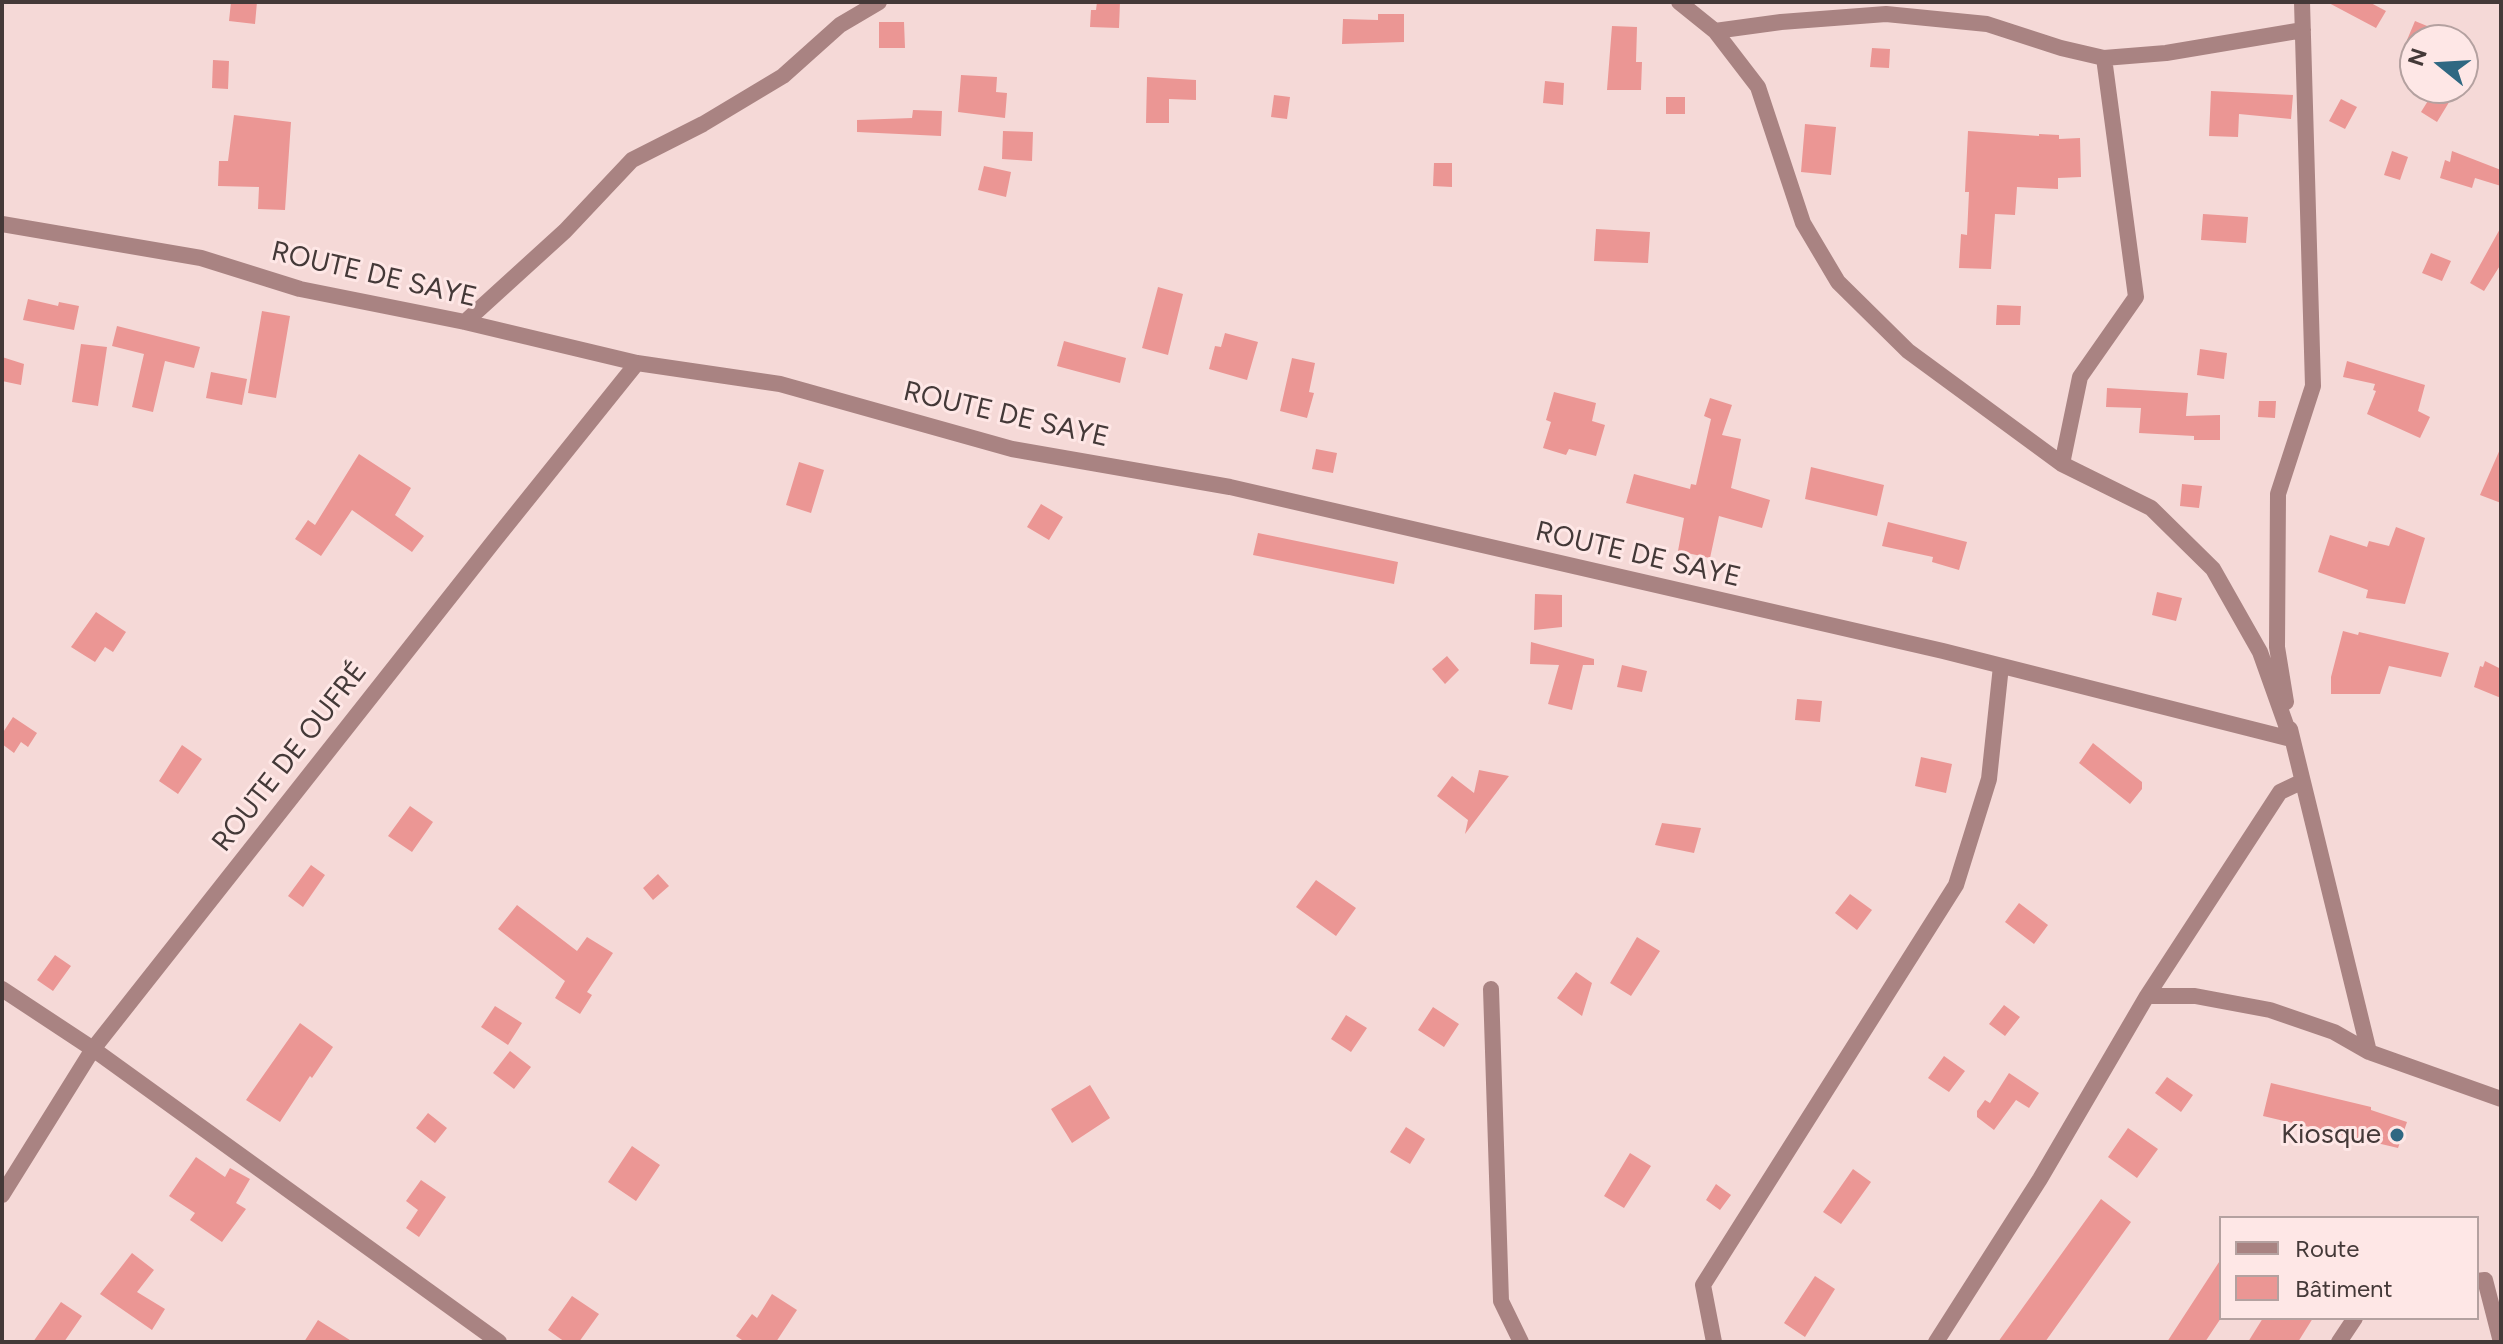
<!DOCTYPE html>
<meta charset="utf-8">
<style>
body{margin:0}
#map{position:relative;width:2503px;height:1344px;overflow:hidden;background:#f5d9d7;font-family:Figtree,sans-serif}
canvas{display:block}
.frame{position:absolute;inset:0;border:4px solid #443938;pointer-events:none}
.legend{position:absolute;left:2219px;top:1216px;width:260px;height:104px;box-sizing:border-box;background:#fee7e6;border:2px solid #b4a1a0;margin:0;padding:10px 14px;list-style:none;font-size:24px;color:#443938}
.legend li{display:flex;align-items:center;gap:16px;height:40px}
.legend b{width:40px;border:2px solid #b4a1a0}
.north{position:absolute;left:2399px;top:24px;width:80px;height:80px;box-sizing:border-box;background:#fee7e6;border:2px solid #b4a1a0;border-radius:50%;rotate:288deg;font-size:22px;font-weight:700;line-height:32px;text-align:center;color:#443938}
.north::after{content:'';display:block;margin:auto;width:28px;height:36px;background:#2f6882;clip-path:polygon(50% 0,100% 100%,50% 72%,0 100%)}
</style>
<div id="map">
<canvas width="2503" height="1344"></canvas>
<div class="frame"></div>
<ul class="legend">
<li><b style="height:10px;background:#a98382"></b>Route</li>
<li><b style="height:22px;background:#eb9694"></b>Bâtiment</li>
</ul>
<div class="north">N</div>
</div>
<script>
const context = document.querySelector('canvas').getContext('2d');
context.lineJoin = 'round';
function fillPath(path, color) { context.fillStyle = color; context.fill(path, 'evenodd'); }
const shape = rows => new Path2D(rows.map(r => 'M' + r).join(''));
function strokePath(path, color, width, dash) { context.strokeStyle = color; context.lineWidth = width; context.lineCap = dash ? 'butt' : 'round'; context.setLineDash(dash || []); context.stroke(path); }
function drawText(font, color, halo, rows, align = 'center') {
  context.font = font + ' Figtree,sans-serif'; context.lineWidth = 6; context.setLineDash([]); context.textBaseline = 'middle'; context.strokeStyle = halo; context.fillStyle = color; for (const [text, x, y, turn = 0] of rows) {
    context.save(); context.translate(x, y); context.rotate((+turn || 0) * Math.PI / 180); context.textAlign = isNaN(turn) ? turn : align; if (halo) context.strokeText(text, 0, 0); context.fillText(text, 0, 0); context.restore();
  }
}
fillPath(shape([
 [231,2,257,2,255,24,229,21],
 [1097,2,1120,2,1119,28,1090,27,1091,10,1096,10],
 [2327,2,2369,2,2386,11,2376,28],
 [1378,14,1404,14,1404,42,1342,44,1343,19,1378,20],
 [2415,21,2461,40,2407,40],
 [879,22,904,22,905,48,879,48],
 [1612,26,1637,27,1636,62,1642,62,1641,90,1607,90],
 [1872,48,1890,49,1889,68,1870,67],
 [213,60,229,61,228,89,212,88],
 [961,75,997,77,996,92,1007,93,1005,118,958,112],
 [1147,77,1196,80,1196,100,1169,99,1169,123,1146,123],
 [1545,81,1564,83,1563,105,1543,103],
 [2436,88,2445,88,2454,94,2437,122,2421,112],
 [2211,91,2293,95,2291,119,2239,114,2238,137,2209,136],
 [1274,95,1290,97,1287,119,1271,117],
 [1666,97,1685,97,1685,114,1666,114],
 [2341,99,2357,107,2345,129,2329,121],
 [913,110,942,111,941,136,857,132,857,120,912,118],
 [234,115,291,122,285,210,258,209,259,187,218,186,219,161,228,161],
 [1805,124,1836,127,1831,175,1801,172],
 [1003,131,1033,132,1032,161,1002,159],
 [1968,131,2039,136,2039,134,2059,135,2059,139,2080,138,2081,177,2058,178,2058,189,2017,187,2015,215,1995,214,1991,269,1959,268,1961,234,1967,235,1969,192,1965,192],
 [2392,151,2408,157,2400,180,2384,175],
 [2452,151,2501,170,2501,186,2475,178,2472,188,2440,178,2445,160,2450,162],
 [1434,163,1452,163,1452,187,1433,186],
 [984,166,1011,172,1006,197,978,190],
 [2203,214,2248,217,2246,243,2201,240],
 [2501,227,2501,264,2484,291,2470,283],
 [1596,229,1650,232,1648,263,1594,261],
 [2431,253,2451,261,2442,281,2422,273],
 [1158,287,1183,294,1168,355,1142,348],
 [28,299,58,306,59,302,79,306,74,330,23,320],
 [1997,305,2021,306,2020,325,1996,325],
 [262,311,290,316,276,398,248,393],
 [117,326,200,347,194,368,165,361,153,412,132,407,144,354,112,346],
 [1225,333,1258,342,1247,380,1209,369,1215,346,1221,347],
 [1064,341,1126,358,1120,383,1057,366],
 [81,344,107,347,98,406,72,402],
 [2200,349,2227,353,2224,379,2197,375],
 [2,357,24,364,21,385,2,381],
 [1292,358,1315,363,1309,392,1314,393,1307,418,1280,411],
 [2347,361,2425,385,2418,411,2430,417,2420,438,2367,414,2376,391,2373,390,2375,384,2343,377],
 [211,372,247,379,242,405,206,398],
 [2107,388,2188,393,2186,416,2220,415,2220,440,2194,440,2194,436,2139,433,2141,408,2106,407],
 [1554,392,1596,403,1592,421,1605,425,1596,456,1569,449,1566,455,1543,448,1551,422,1546,420],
 [1710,398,1732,405,1722,435,1741,439,1731,488,1770,500,1762,528,1719,516,1710,558,1678,551,1684,518,1626,503,1634,474,1690,489,1691,484,1696,485,1711,419,1704,416],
 [2259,401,2276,401,2275,418,2258,417],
 [2501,447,2501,503,2480,495],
 [1316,449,1337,453,1333,473,1312,469],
 [359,454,411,488,395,515,424,536,412,552,352,510,321,556,295,539,308,520,315,525],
 [799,462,824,470,811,513,786,505],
 [1811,467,1884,485,1877,516,1805,499],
 [2182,484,2202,486,2199,508,2180,506],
 [1041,504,1063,517,1049,540,1027,527],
 [1888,522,1967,542,1959,570,1932,562,1933,557,1882,546],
 [2396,527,2425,538,2405,604,2366,598,2368,590,2318,572,2330,535,2367,547,2369,541,2389,546],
 [1258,533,1398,562,1394,584,1253,555],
 [2157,592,2182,598,2176,621,2152,615],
 [1535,594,1562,595,1562,627,1534,630],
 [96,612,126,632,113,652,105,647,95,662,71,647],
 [2343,631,2358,635,2359,632,2449,653,2441,677,2389,666,2380,694,2331,694,2331,677],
 [1531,642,1594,659,1594,665,1583,665,1572,710,1548,704,1559,665,1530,664],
 [1447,656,1459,670,1445,684,1432,669],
 [2485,661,2501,669,2501,698,2474,687,2480,666,2483,667],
 [1622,665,1647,671,1642,692,1617,687],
 [1797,699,1822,701,1820,722,1795,720],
 [13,717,37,733,28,747,21,742,14,753,2,744,2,734],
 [2093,743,2142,782,2142,789,2130,804,2079,763],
 [182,745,202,759,178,794,159,781],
 [1921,757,1952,764,1946,793,1915,786],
 [1479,770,1509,776,1465,834,1468,820,1437,796,1452,776,1474,793],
 [410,806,433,822,412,852,388,836],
 [1662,823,1701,828,1694,853,1655,845],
 [311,865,325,875,303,907,288,896],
 [658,874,669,886,653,900,643,888],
 [1316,880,1356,908,1336,936,1296,907],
 [1850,894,1872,910,1857,930,1835,913],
 [2019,903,2048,925,2034,944,2005,922],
 [517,905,577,951,587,937,613,953,587,992,592,995,580,1014,555,998,565,981,498,929],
 [1637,937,1660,951,1631,996,1610,983],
 [55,955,71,966,53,991,37,980],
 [1576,972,1592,983,1582,1016,1557,998],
 [2004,1005,2020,1017,2005,1036,1989,1024],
 [495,1006,522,1023,508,1045,481,1027],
 [1433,1007,1459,1024,1444,1047,1418,1030],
 [1346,1015,1367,1028,1351,1052,1331,1039],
 [300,1023,333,1047,312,1078,310,1076,280,1122,246,1100],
 [510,1051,531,1067,514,1089,493,1073],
 [1944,1056,1965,1071,1949,1092,1928,1078],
 [2009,1073,2039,1093,2029,1108,2016,1100,1994,1130,1977,1117,1977,1111,1985,1100,1990,1103],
 [2167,1077,2193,1095,2181,1112,2155,1093],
 [2271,1083,2371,1107,2371,1110,2407,1122,2398,1148,2263,1116],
 [1090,1085,1110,1118,1072,1143,1051,1109],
 [428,1113,447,1128,435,1143,416,1128],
 [1406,1127,1425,1139,1410,1164,1390,1152],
 [2128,1128,2158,1149,2137,1178,2108,1157],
 [632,1146,660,1165,636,1201,608,1182],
 [1630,1153,1651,1166,1624,1208,1604,1196],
 [196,1157,225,1177,230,1168,250,1179,236,1203,246,1209,222,1242,190,1220,195,1213,169,1196],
 [1853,1169,1871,1182,1841,1224,1823,1212],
 [421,1180,446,1197,419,1237,406,1228,418,1210,406,1201],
 [1716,1184,1731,1195,1720,1210,1706,1200],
 [2101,1199,2131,1222,2045,1342,1998,1342],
 [132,1253,154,1270,137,1292,165,1309,152,1330,100,1294],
 [2221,1259,2221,1318,2205,1342,2167,1342],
 [1815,1276,1835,1289,1805,1337,1784,1323],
 [772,1294,797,1310,776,1342,745,1342,736,1336,752,1314,757,1318],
 [572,1296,599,1314,579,1342,565,1342,548,1330],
 [61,1302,82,1316,64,1342,33,1342],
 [2263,1318,2313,1318,2298,1342,2248,1342],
 [318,1320,353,1342,304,1342]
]), '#eb9694');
strokePath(shape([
 [1715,31,1781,22,1886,14,1987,24,2061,48,2104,58,2166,53,2303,30],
 [2,224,201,258,300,289,465,322,637,363,780,384,1012,449,1230,487,1943,651,2291,739,2260,652,2213,569,2151,508,2062,464,1908,351,1838,282,1803,223,1758,87,1715,31,1679,2],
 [465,322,565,231,632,160,703,124,783,76,840,25,879,2],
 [2062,464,2080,377,2136,297,2104,58],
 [2286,702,2277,647,2278,494,2313,386,2302,2],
 [2290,729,2369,1052,2501,1099],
 [2,989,93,1049,499,1342],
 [1491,989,1501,1301,1521,1342],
 [2147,996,2195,996,2270,1010,2334,1032,2369,1052],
 [2,1195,93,1049,494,541,637,363],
 [2477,1281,2485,1280,2501,1342],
 [1714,1342,1703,1285,1956,885,1989,779,2001,666],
 [1936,1342,2040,1179,2147,996,2280,792,2301,782],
 [2339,1342,2355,1318]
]), '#a98382', 16);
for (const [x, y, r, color] of [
 [2397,1135,8,"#2f6882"]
]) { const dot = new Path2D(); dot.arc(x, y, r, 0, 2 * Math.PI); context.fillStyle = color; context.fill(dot); strokePath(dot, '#fee7e6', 3); }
drawText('28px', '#443938', '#fee7e6', [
 ["ROUTE DE SAYE",374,275,13],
 ["ROUTE DE SAYE",1006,415,13],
 ["ROUTE DE SAYE",1638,555,13],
 ["ROUTE DE OUFRÉ",290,757,-52]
]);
drawText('28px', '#443938', '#fee7e6', [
 ["Kiosque",2381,1135]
], 'right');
</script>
